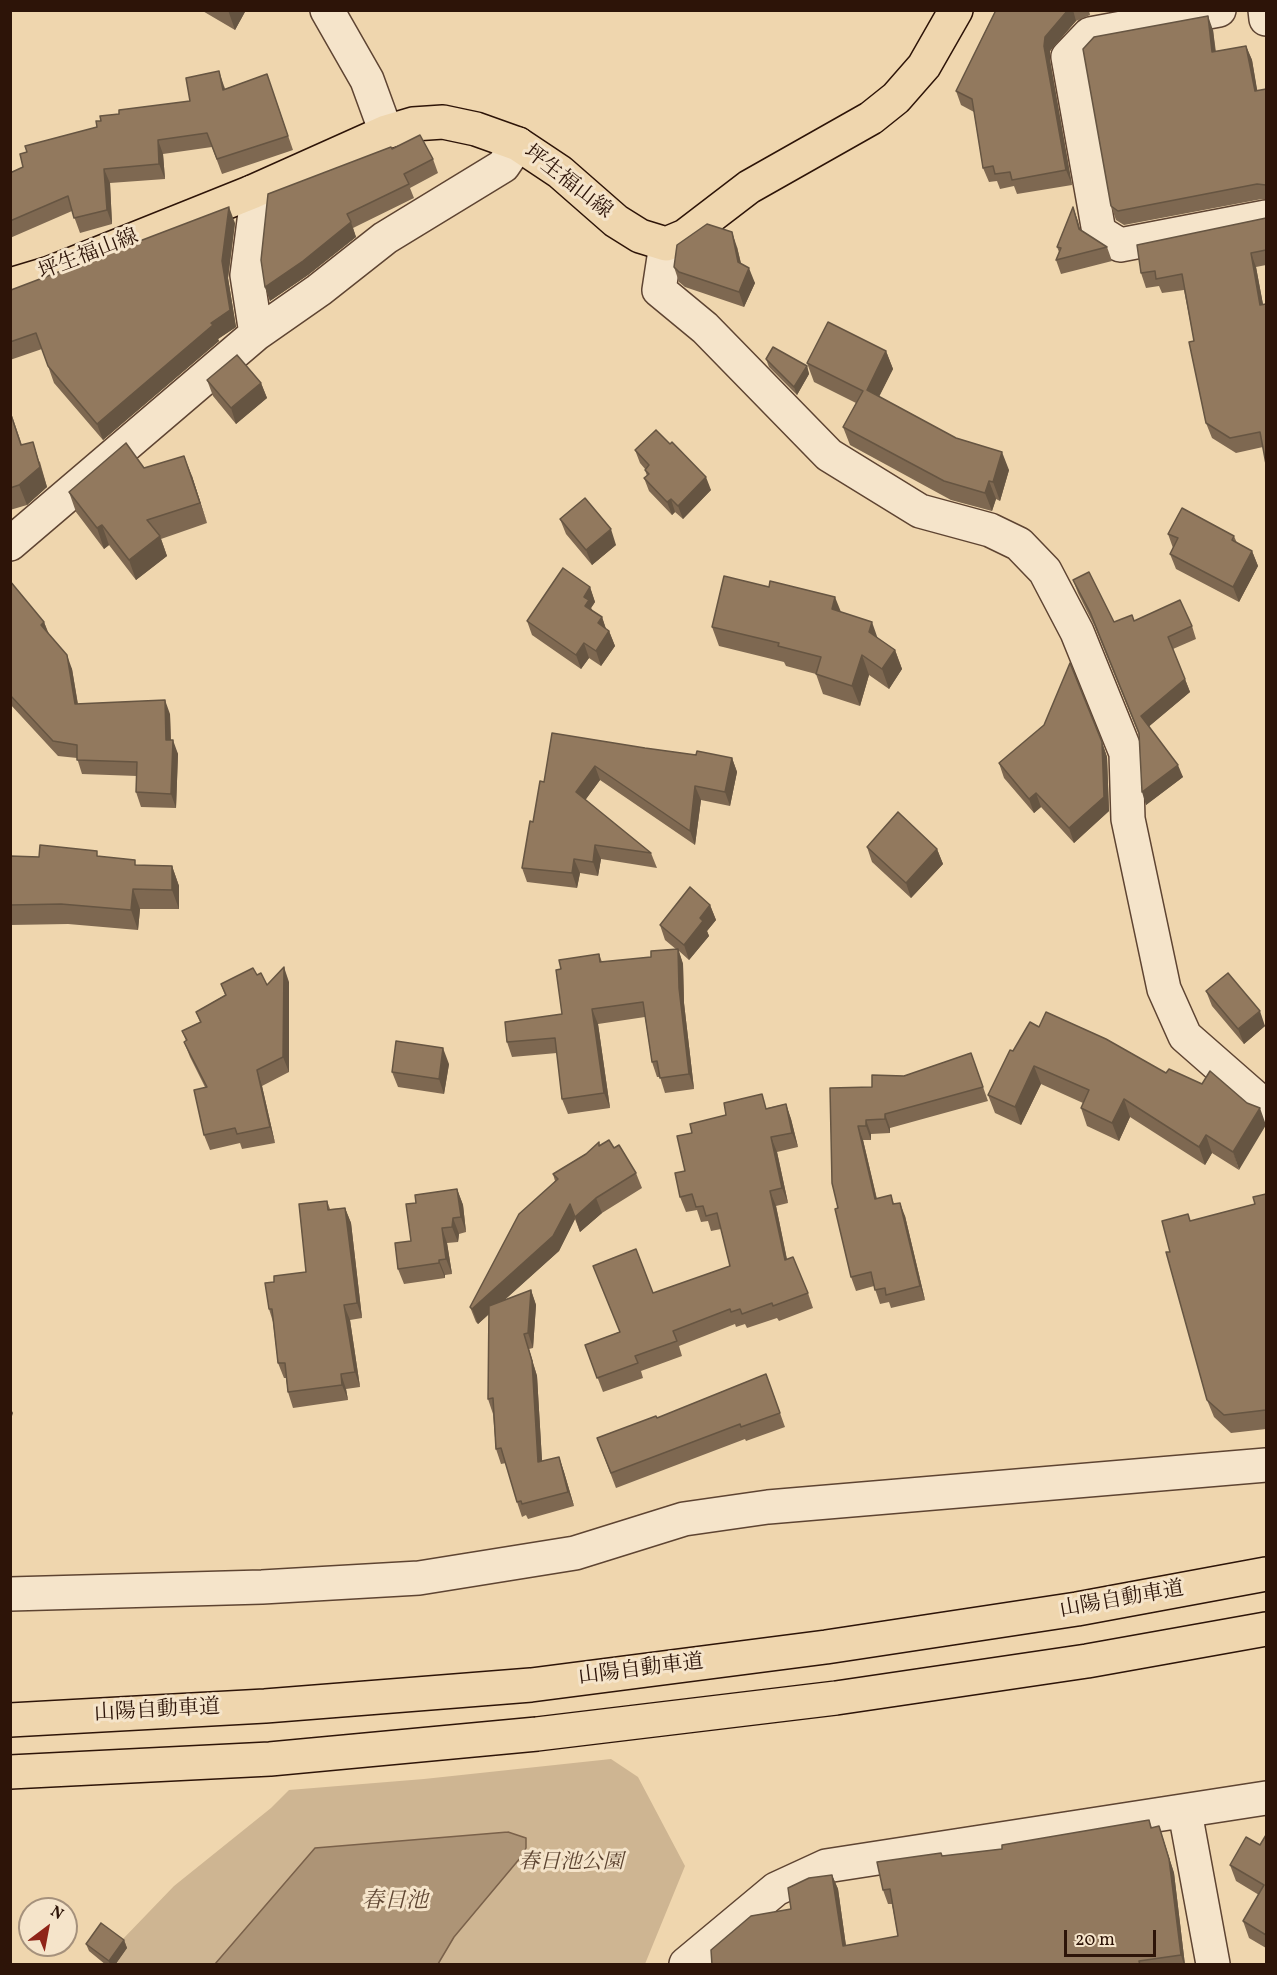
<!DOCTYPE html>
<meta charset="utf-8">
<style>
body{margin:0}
#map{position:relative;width:1277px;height:1975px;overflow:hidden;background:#efd6ae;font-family:Vollkorn,serif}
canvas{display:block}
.frame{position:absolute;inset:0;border:12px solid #2d1408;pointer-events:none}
.north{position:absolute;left:18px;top:1897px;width:60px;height:60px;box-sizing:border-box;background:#f5e4ca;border:2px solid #a5917c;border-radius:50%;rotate:32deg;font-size:16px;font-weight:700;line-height:24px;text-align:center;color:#2d1408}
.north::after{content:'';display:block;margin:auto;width:21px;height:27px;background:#8f2418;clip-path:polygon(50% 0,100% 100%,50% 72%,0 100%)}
.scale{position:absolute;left:1064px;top:1930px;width:92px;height:27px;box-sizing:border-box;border:3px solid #2d1408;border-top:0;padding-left:8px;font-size:18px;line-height:21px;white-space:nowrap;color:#2d1408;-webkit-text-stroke:4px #f5e4ca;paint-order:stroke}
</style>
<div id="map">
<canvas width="1277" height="1975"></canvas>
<div class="frame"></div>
<div class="north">N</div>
<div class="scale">20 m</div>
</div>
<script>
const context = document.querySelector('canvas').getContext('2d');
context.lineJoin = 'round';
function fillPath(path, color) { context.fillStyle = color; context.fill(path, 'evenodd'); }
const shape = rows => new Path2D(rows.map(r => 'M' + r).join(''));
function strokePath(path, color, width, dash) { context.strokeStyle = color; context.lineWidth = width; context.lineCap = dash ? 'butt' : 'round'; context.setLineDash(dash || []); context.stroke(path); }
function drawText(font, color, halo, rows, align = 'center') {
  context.font = font + ' Vollkorn,"Noto Serif JP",serif'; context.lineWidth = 6; context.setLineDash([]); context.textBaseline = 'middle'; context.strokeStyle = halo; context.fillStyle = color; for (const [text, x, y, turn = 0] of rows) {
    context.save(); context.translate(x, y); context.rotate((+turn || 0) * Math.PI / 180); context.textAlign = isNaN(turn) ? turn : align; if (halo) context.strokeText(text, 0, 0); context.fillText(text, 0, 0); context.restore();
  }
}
fillPath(shape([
 [611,1759,638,1777,685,1866,645,1964,105,1964,121,1941,174,1886,271,1808,289,1790,424,1779]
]), '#ceb592');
const water = shape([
 [508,1832,526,1838,526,1848,521,1857,454,1937,438,1964,215,1964,315,1848,508,1832]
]);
fillPath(water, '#ad9476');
strokePath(water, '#7a614a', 1.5);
const minor = shape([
 [327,10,367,80,386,132],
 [1219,10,1090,34,1068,57,1099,232,1120,245,1266,217],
 [1265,10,1266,19],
 [252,192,255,213,247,275,256,334],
 [666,244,659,290,705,328,829,455,920,511,990,530,1019,544,1045,571,1077,632,1126,753,1128,819,1164,989,1185,1036,1266,1107],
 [10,544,256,334,319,290,385,238,503,166,518,144],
 [10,1594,262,1587,419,1578,575,1553,684,1519,768,1507,1266,1465],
 [1185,1812,1213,1964],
 [686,1964,776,1889,826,1866,1266,1798]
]);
const major = shape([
 [10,285,50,273,252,192,386,132,413,124,443,122,476,129,518,144,560,172,616,221,640,236,666,244,685,236,749,187,871,118,896,98,924,66,956,10]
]);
const highway = shape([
 [10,1720,265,1706,531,1685,826,1647,1077,1609,1266,1574],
 [10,1772,270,1759,537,1734,836,1698,1087,1661,1266,1629]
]);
strokePath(minor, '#5e4432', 36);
strokePath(major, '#2d1408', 36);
strokePath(highway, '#2d1408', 36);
strokePath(minor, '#f5e4ca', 33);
strokePath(major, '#efd6ae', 33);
strokePath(highway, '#efd6ae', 33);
fillPath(shape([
 [201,10,246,10,235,30],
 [996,10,1089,10,1090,15,1076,21,1050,51,1050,60,1072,185,1017,194,1014,186,1000,189,997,181,989,182,983,168,974,112,961,105,956,91],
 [1213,30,1216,52,1246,46,1252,60,1257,91,1266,89,1266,199,1262,199,1124,225,1116,220,1111,206],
 [267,74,293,150,222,174,212,147,163,154,165,179,110,183,112,224,80,233,72,211,10,238,10,173,23,167,27,152,97,127,101,121,119,114,190,101,224,86,225,89],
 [392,149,433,159,438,173,410,188,414,198,353,228,356,237,308,275,270,301,265,287],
 [1073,207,1080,230,1107,247,1112,261,1061,274,1056,260,1059,252,1057,247],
 [1266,218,1266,265,1256,267,1263,305,1266,304,1266,464,1263,447,1236,453,1212,438,1206,423,1194,341,1184,290,1162,293,1159,286,1146,288,1141,273],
 [235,223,228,278,236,327,218,339,219,341,103,440,54,383,42,349,10,360,10,289,11,290],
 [737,247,741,263,755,283,744,307,685,287,679,282,674,267],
 [886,351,893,369,879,397,1009,470,1000,501,996,499,992,511,951,500,850,445,843,427,856,403,814,382,807,363],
 [766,359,807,366,809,374,797,395,769,367],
 [207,380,261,383,267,398,236,424,213,396],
 [10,410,22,445,40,462,47,487,27,505,10,510],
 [635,450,711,490,683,519,675,512,672,515,649,491,644,478,647,476,645,470,645,469,640,463],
 [144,468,192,476,207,523,161,539,167,556,136,580,109,545,104,549,76,512,69,492],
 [560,519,616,545,592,565,566,534],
 [1168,534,1234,536,1237,543,1252,551,1258,566,1239,602,1176,569,1170,554,1173,548],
 [1073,580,1114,622,1134,621,1192,626,1196,639,1173,649,1190,692,1149,726,1183,777,1146,805,1139,735,1094,625,1078,593],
 [10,581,44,622,49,634,72,669,78,704,170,714,171,740,178,754,176,808,141,807,136,792,137,776,82,774,77,758,58,756,10,704],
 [590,587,595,602,591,608,593,611,602,617,606,629,609,631,615,646,601,666,589,658,581,669,532,635,527,621],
 [841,612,895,650,902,669,889,689,869,675,860,706,823,694,816,674,786,666,784,662,719,646,712,627],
 [1102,742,1107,757,1109,811,1074,843,1041,807,1034,813,1004,778,999,763],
 [645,748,696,755,732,758,737,772,730,806,701,800,695,845,600,780,585,800,651,853,657,868,601,859,598,876,580,873,577,888,527,882,522,868,544,782],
 [867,847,937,849,943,864,911,898,872,862],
 [10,856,39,857,98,856,137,865,172,866,179,886,179,909,140,909,138,930,68,924,10,925],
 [710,905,716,920,707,931,709,936,689,960,679,951,683,964,684,1003,694,1089,665,1093,660,1077,657,1077,652,1062,645,1017,598,1024,610,1108,568,1114,562,1099,557,1053,512,1057,507,1042,562,1014,561,969,599,954,602,962,651,957,677,950,665,940,660,925],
 [257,975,267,985,289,982,289,1072,262,1086,275,1143,242,1149,240,1143,210,1150,204,1135,205,1087,190,1057,184,1042,186,1041,182,1031,200,1022,196,1012,225,995,221,984],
 [1206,991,1265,1026,1244,1044,1212,1006],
 [1039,1027,1166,1073,1202,1084,1210,1071,1239,1170,1212,1153,1205,1165,1130,1117,1119,1141,1087,1126,1081,1108,1083,1103,1041,1084,1021,1125,995,1113,988,1095,1013,1051],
 [971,1053,988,1101,890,1128,890,1133,871,1134,871,1140,863,1140,877,1199,891,1195,894,1204,905,1216,925,1300,891,1308,889,1302,880,1304,874,1286,856,1291,851,1277,838,1208,832,1183,872,1087,904,1076],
 [449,1064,444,1094,398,1087,392,1072],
 [786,1104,791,1119,798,1147,777,1152,788,1203,776,1206,787,1259,808,1293,813,1308,779,1321,777,1318,747,1328,745,1324,736,1327,735,1324,679,1346,682,1356,641,1371,643,1378,603,1392,585,1345,619,1332,653,1293,730,1266,721,1229,711,1231,708,1221,701,1222,697,1210,686,1212,680,1197,692,1133,767,1108],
 [600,1145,614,1148,636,1173,642,1188,602,1213,580,1232,575,1219,559,1251,503,1301,531,1290,536,1305,533,1348,529,1349,537,1376,542,1461,559,1457,564,1472,574,1506,528,1519,526,1515,522,1517,517,1502,506,1463,501,1464,496,1449,493,1414,488,1399,489,1314,478,1324,476,1322,470,1307,555,1181,553,1174],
 [457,1189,463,1205,466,1232,459,1234,458,1242,447,1243,452,1274,445,1275,445,1278,404,1284,398,1269,411,1241,416,1203],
 [1266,1194,1266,1429,1231,1433,1214,1417,1207,1400,1170,1252,1190,1221,1255,1204],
 [327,1201,330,1209,345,1208,351,1223,362,1318,350,1320,360,1387,346,1389,348,1400,293,1408,288,1392,286,1378,284,1378,278,1363,273,1322,269,1309,306,1272],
 [766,1374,785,1427,746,1441,745,1439,616,1488,597,1438,657,1418],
 [1149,1820,1152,1828,1159,1826,1174,1873,1185,1965,712,1965,791,1909,832,1875,838,1889,846,1946,898,1936,892,1904,888,1904,883,1890,942,1856,1002,1849],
 [1266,1835,1266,1948,1249,1938,1243,1921,1259,1895,1236,1881,1230,1865,1260,1845],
 [124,1940,127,1948,115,1965,106,1965,89,1951,86,1944]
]), '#7e6851');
fillPath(shape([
 [228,10,246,10,235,30],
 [1068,10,1073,10,1076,21,1050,51,1050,60,1072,185,1066,170,1044,46,1045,37],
 [1208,16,1213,30,1217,67,1212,52],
 [1246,46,1252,60,1260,106,1255,91],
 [219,71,224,86,228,104,223,90],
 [158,140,163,154,165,179,159,164],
 [104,169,110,183,112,224,107,210],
 [229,207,235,223,228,278,236,327,218,339,219,341,103,440,97,424,211,323,222,261],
 [1073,207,1078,221,1084,243,1079,229],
 [351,222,356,237,308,275,270,301,265,287],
 [732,232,737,247,744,277,738,262],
 [1251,253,1256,267,1266,320,1260,305],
 [749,268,755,283,744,307,739,292],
 [886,351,893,369,873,408,867,390],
 [807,366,809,374,797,395,794,387],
 [261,383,267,398,236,424,231,408],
 [33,442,47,487,27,505,19,485],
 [1002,452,1009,470,1000,501,993,482],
 [184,456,192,476,207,523,200,503],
 [706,477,711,490,683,519,678,506],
 [989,481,996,499,992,511,985,493],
 [671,499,675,512,672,515,667,502],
 [102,525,109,545,104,549,97,528],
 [611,529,616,545,592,565,586,550],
 [160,536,167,556,136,580,129,560],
 [1252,551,1258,566,1239,602,1233,587],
 [590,587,595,602,591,608,594,615,585,606,584,597],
 [835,597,843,617,832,609],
 [602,617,607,632,598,623],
 [44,622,49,636,41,625],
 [872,622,879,642,869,632],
 [609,631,615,646,601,666,596,651],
 [584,643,589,658,581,669,576,655],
 [895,650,902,669,889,689,882,669],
 [67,655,72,669,80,718,75,704],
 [862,655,869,675,860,706,852,686],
 [1185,679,1190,692,1146,729,1141,716],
 [165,700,170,714,171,754,166,740],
 [173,740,178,754,176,808,171,794],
 [1102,742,1107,757,1109,811,1074,843,1069,828],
 [732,758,737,772,730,806,725,792],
 [1178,765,1183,777,1146,805,1142,792],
 [595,766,600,780,581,806,576,792],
 [695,786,701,800,695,845,690,831],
 [1036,793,1041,807,1034,813,1029,799],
 [595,845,601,859,598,876,593,862],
 [937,849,943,864,911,898,906,883],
 [574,859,580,873,577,888,572,873],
 [172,866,179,886,179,909,172,890],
 [133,889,140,909,138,930,131,910],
 [710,905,716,920,707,931,709,936,689,960,684,945,700,918],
 [678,949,683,964,684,1003,694,1089,689,1074,679,988],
 [284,967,289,982,289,1072,283,1057],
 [592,1009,598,1024,610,1108,604,1093],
 [1260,1011,1265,1026,1244,1044,1238,1029],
 [443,1048,449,1064,444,1094,439,1079],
 [1034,1066,1041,1084,1021,1125,1015,1107],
 [257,1070,262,1086,275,1143,270,1127],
 [1124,1099,1130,1117,1119,1141,1112,1123],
 [786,1104,791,1119,798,1147,792,1133],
 [1260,1108,1266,1125,1239,1170,1233,1152],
 [885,1114,890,1128,890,1133,885,1119],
 [866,1120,871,1134,871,1140,866,1126],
 [858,1126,863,1140,880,1213,875,1199],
 [1206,1135,1212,1153,1205,1165,1199,1147],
 [771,1137,777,1152,788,1203,782,1188],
 [457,1189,463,1205,466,1232,461,1217],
 [770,1191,776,1206,790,1275,785,1260],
 [596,1198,602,1213,580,1232,575,1217],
 [900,1203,905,1216,925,1300,920,1286],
 [570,1204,575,1219,559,1251,478,1324,472,1309],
 [345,1208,351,1223,362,1318,357,1303],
 [453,1218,459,1234,458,1242,452,1227],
 [442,1228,447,1243,452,1274,446,1259],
 [439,1260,445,1275,445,1278,439,1263],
 [531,1290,536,1305,533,1348,528,1333],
 [344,1305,350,1320,360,1387,355,1372],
 [524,1334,537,1376,543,1477,538,1462],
 [341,1374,346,1389,348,1400,342,1385],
 [10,1407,13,1413,10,1422],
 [559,1457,564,1472,574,1506,568,1492],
 [1159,1826,1174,1873,1185,1965,1184,1965,1181,1955],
 [832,1875,838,1889,848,1960,843,1946],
 [124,1940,127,1948,115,1965,110,1965,109,1961]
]), '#665542');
const building = shape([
 [996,10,1068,10,1045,37,1044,46,1066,170,1012,180,1010,172,995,174,993,166,983,168,972,99,956,91,996,10],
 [1208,16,1212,52,1246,46,1255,91,1266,89,1266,185,1257,184,1118,211,1111,206,1083,49,1094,37,1208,16],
 [219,71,223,90,267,74,288,136,217,159,207,133,158,140,159,164,104,169,107,210,74,218,68,196,10,221,10,173,23,167,20,154,27,152,25,146,97,127,96,121,101,121,100,116,119,114,119,110,190,101,186,78,219,71],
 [420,135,433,159,404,174,409,184,347,214,351,222,303,261,265,287,261,260,268,194,391,147,392,149,420,135],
 [229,207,222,261,230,310,211,323,213,325,97,424,48,366,36,333,10,342,10,289,11,290,229,207],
 [1073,207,1079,229,1107,247,1056,260,1061,248,1057,247,1073,207],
 [1266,218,1266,250,1251,253,1260,305,1266,304,1266,464,1260,432,1230,438,1206,423,1189,342,1194,341,1182,274,1156,279,1155,271,1141,273,1137,245,1266,218],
 [707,224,732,232,738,262,749,268,739,292,679,272,674,267,677,245,707,224],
 [828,322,886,351,867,390,956,438,1002,452,993,482,989,481,985,493,944,481,843,427,863,391,807,363,828,322],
 [773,347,807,366,794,387,766,359,773,347],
 [237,355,261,383,231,408,207,380,237,355],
 [10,412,21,445,33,442,40,467,19,485,10,488,10,412],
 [656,430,670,444,672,442,706,477,678,506,671,499,667,502,644,478,649,474,645,470,649,465,635,450,656,430],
 [126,443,144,468,184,456,200,503,147,520,160,536,129,560,102,525,97,528,69,492,126,443],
 [585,498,611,529,586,550,560,519,585,498],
 [1182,508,1234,536,1232,540,1252,551,1233,587,1170,554,1178,538,1168,534,1182,508],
 [563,568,590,587,584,597,589,600,585,606,602,617,598,623,609,631,596,651,584,643,576,655,527,621,563,568],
 [1089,572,1114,622,1132,615,1134,621,1180,600,1192,626,1168,637,1185,679,1141,716,1178,765,1142,792,1139,733,1090,612,1073,580,1089,572],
 [724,576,769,587,770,581,835,597,832,609,872,622,869,632,895,650,882,669,862,655,852,686,816,674,821,657,778,646,779,643,712,627,724,576],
 [10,581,44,622,41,625,67,655,75,704,165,700,166,740,173,740,171,794,136,792,137,762,77,760,77,745,53,741,10,695,10,581],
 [1070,663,1102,742,1104,797,1069,828,1036,793,1029,799,999,763,1044,725,1070,663],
 [552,733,645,748,696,755,697,751,732,758,725,792,695,786,690,831,595,766,576,792,651,853,595,845,593,862,574,859,572,873,522,868,530,821,533,822,540,781,544,782,552,733],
 [898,812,937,849,906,883,867,847,898,812],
 [40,845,97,851,97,856,135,860,135,865,172,866,172,890,133,889,131,910,61,904,10,905,10,856,39,857,40,845],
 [690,887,710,905,700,918,703,921,684,945,660,925,690,887],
 [678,949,679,988,689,1074,660,1078,657,1061,652,1062,643,1002,592,1009,604,1093,562,1099,555,1038,507,1042,505,1022,562,1014,556,970,561,969,559,960,599,954,600,962,651,957,651,951,678,949],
 [284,967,283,1057,257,1070,270,1127,237,1134,235,1128,204,1135,194,1090,207,1087,184,1042,187,1040,182,1031,201,1022,196,1012,226,995,221,984,253,968,257,975,261,973,267,985,284,967],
 [1228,973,1260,1011,1238,1029,1206,991,1228,973],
 [1046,1012,1106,1039,1166,1073,1169,1069,1202,1084,1210,1071,1247,1103,1260,1108,1233,1152,1206,1135,1199,1147,1124,1099,1112,1123,1081,1108,1089,1090,1034,1066,1015,1107,988,1095,1010,1050,1013,1051,1030,1022,1039,1027,1046,1012],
 [396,1041,443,1048,439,1079,392,1072,396,1041],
 [971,1053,983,1087,885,1114,885,1119,866,1120,866,1126,858,1126,875,1199,891,1195,893,1204,900,1203,920,1286,886,1295,885,1288,875,1290,871,1272,851,1277,835,1209,838,1208,832,1183,830,1088,872,1087,872,1075,904,1076,971,1053],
 [762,1094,766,1109,786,1104,792,1133,771,1137,782,1188,770,1191,785,1260,793,1257,808,1293,773,1306,772,1303,742,1314,740,1309,731,1312,730,1309,673,1331,677,1341,635,1356,638,1363,597,1378,585,1345,620,1332,593,1266,636,1249,653,1293,730,1266,717,1213,706,1216,703,1206,696,1207,692,1194,680,1197,675,1173,685,1171,677,1136,692,1133,690,1124,726,1115,724,1103,762,1094],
 [609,1140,614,1148,619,1145,636,1173,596,1198,575,1217,570,1204,553,1236,472,1309,470,1307,519,1214,558,1179,553,1174,586,1154,599,1142,599,1146,609,1140],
 [457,1189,461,1217,453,1218,452,1227,442,1228,446,1259,439,1260,439,1263,398,1269,395,1243,411,1241,406,1204,416,1203,415,1195,457,1189],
 [1266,1194,1266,1410,1224,1415,1207,1400,1166,1252,1170,1252,1162,1221,1188,1214,1190,1221,1255,1204,1253,1197,1266,1194],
 [327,1201,328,1210,345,1208,357,1303,344,1305,355,1372,341,1374,342,1385,288,1392,285,1363,278,1363,272,1309,269,1309,265,1283,274,1282,274,1276,306,1272,299,1204,327,1201],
 [531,1290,528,1333,524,1334,532,1361,538,1462,559,1457,568,1492,522,1504,521,1501,517,1502,501,1448,496,1449,493,1398,488,1399,489,1306,531,1290],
 [766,1374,780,1413,741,1427,740,1424,611,1473,597,1438,656,1416,657,1418,766,1374],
 [1149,1820,1151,1828,1159,1826,1169,1859,1181,1955,1139,1961,1140,1965,712,1965,711,1950,751,1916,791,1909,788,1888,809,1878,832,1875,843,1946,898,1936,890,1889,883,1890,877,1862,941,1853,942,1856,1002,1849,1002,1845,1149,1820],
 [1266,1835,1266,1935,1243,1921,1264,1885,1230,1865,1246,1837,1260,1845,1266,1835],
 [101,1923,124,1940,109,1961,86,1944,101,1923]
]);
fillPath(building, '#92795e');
strokePath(building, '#665542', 1.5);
drawText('21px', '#2d1408', '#f5e4ca', [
 ["坪生福山線",567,183,38],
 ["坪生福山線",89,256,-21],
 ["山陽自動車道",1122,1601,-10],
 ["山陽自動車道",641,1671,-7],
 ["山陽自動車道",157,1712,-3]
]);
drawText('italic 21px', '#5d4431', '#f5e4ca', [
 ["春日池公園",571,1864]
]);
drawText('italic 22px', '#604734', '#f5e4ca', [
 ["春日池",395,1903]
]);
</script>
